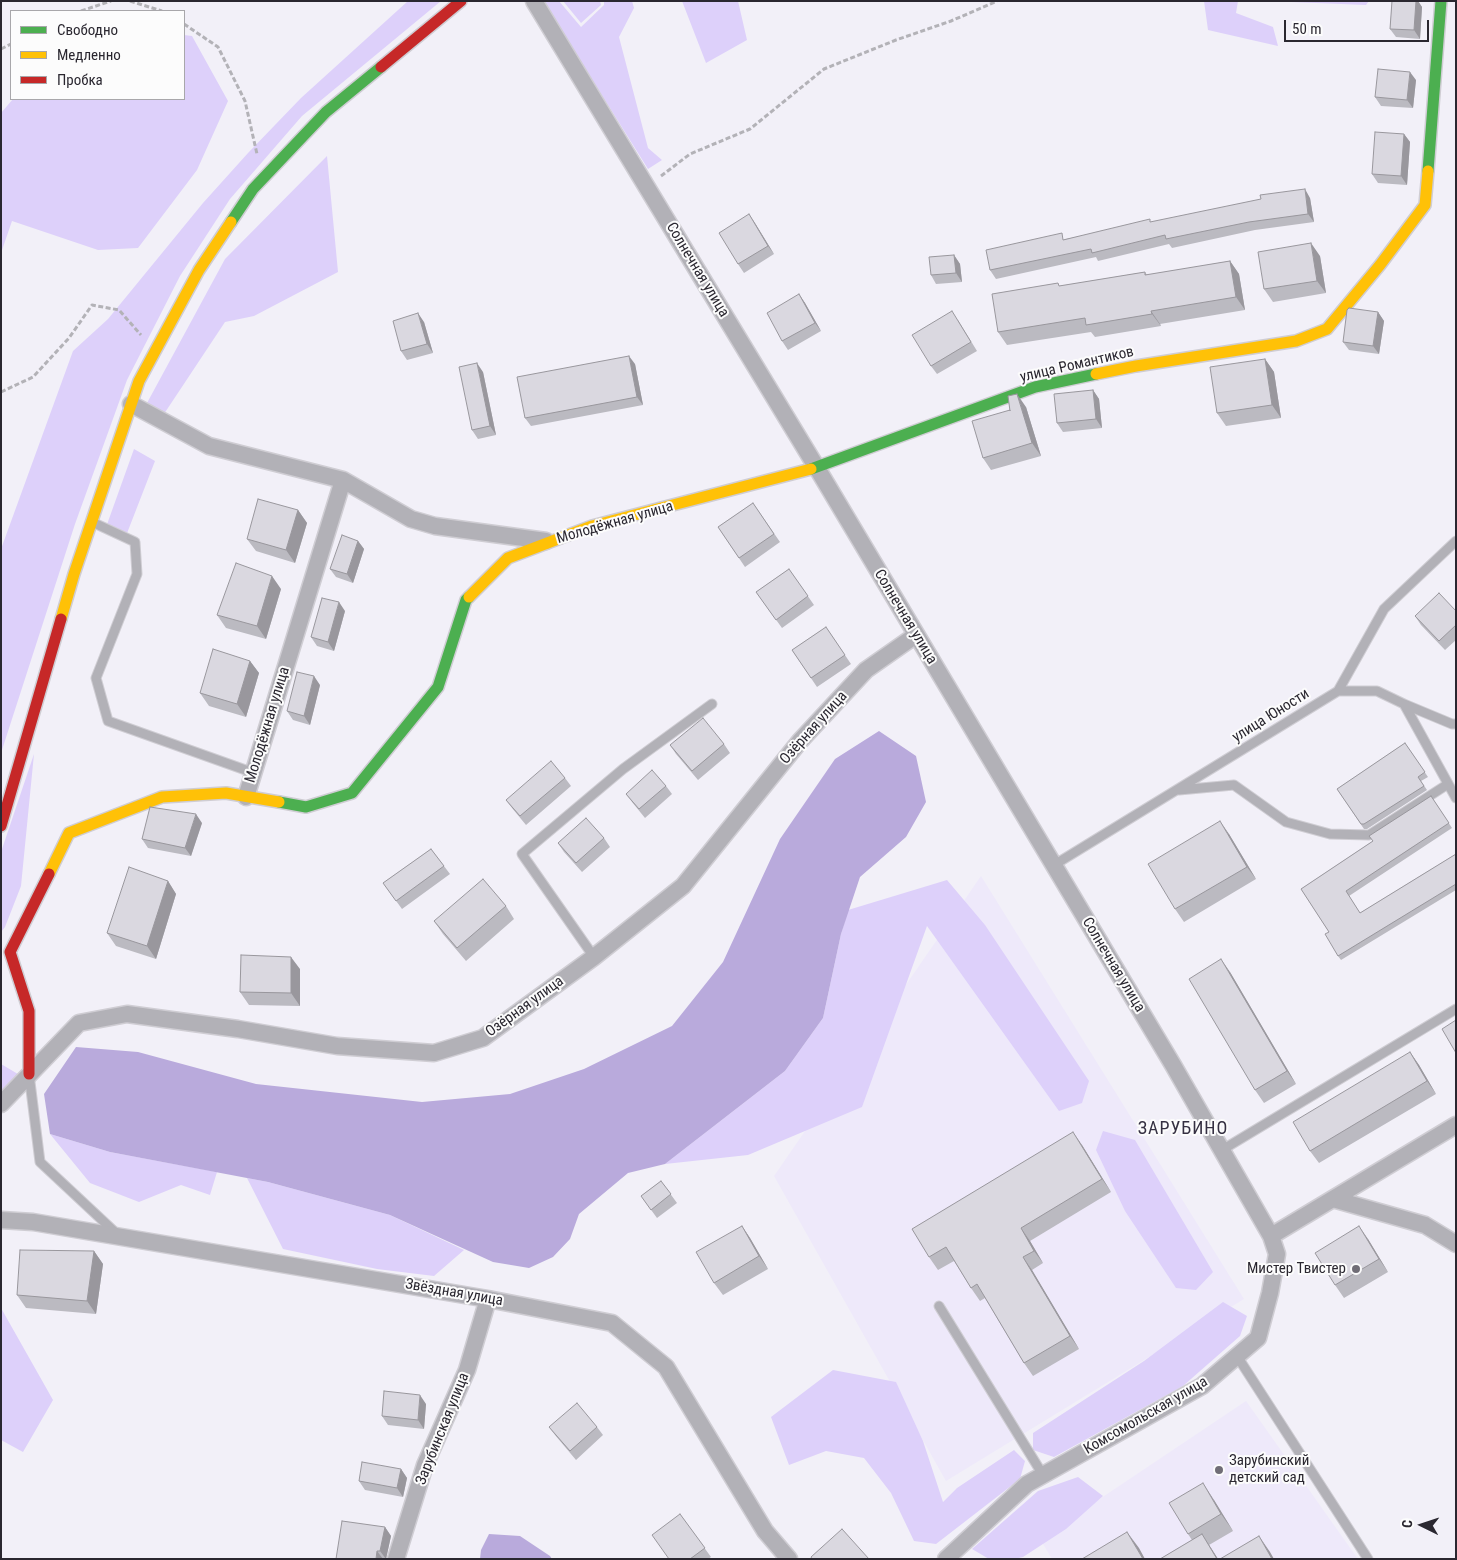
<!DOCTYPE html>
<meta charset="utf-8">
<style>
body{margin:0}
#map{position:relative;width:1457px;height:1560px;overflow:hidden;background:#f2f0f8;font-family:"Roboto Condensed",sans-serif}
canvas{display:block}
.frame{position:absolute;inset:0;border:2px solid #2a2730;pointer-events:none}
.legend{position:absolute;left:10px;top:10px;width:175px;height:90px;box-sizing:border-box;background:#fcfcfc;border:1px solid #a8a7aa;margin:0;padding:6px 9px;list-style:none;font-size:15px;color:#2a2730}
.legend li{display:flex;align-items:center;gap:10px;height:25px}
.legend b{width:25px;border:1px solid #a8a7aa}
.north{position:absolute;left:1397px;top:1500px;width:50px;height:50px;-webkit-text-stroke:4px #fcfcfc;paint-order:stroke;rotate:274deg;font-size:14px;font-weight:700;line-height:20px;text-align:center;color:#2a2730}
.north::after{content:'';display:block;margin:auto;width:18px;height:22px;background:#2a2730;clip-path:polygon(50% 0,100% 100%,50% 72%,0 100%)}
.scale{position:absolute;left:1284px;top:20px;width:145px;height:22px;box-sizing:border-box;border:2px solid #2a2730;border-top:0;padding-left:6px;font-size:15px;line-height:18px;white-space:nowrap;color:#2a2730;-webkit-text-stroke:4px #fcfcfc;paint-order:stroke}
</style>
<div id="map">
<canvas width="1457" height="1560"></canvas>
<div class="frame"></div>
<ul class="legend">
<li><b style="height:6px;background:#4caf50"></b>Свободно</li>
<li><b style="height:6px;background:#ffc107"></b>Медленно</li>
<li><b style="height:6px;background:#c62828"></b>Пробка</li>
</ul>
<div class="north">С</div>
<div class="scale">50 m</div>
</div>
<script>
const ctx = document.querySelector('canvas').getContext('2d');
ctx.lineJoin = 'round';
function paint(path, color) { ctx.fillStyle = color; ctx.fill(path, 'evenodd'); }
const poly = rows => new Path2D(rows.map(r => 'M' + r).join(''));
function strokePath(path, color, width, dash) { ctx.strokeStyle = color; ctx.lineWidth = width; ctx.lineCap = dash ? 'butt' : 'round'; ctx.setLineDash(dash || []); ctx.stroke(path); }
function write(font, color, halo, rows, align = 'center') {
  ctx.font = font + ' "Roboto Condensed",sans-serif'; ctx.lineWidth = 4; ctx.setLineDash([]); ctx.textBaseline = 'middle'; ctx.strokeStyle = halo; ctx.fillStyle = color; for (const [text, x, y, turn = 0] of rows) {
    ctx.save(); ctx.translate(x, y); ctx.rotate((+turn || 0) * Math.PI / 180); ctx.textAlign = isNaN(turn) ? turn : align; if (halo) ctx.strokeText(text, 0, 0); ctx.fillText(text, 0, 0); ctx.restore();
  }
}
paint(poly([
 [981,876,1244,1299,946,1481,774,1176],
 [1246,1401,1358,1559,1052,1559,1040,1539]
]), '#eee9fa');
paint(poly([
 [408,1,441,1,302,116,230,199,180,276,127,380,75,524,1,753,1,549,73,351,108,319,203,203,248,153,301,98],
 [543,1,559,1,581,27,604,5,604,1,632,1,634,8,619,37,648,148,662,160,648,169],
 [563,1,600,1,601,5,581,23],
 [682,1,738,1,747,40,706,63],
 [1204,1,1238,1,1236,13,1273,27,1278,46,1208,30],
 [1266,1,1369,1,1366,5],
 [184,35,192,36,228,101,197,170,138,248,98,250,12,221,1,253,1,113,13,99,184,99],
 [327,156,338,272,254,316,225,322,158,423,147,403,225,259],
 [134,449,155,461,124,541,105,530],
 [34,754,21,886,5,927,1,932,1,852],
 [947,880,985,925,1089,1081,1082,1103,1059,1111,927,926,862,1107,748,1155,665,1164,785,1071,823,1018,841,934,848,910],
 [1,1064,23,1077,1,1114],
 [1103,1131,1135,1140,1213,1272,1196,1290,1176,1288,1125,1211,1096,1150],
 [50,1134,110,1152,217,1172,210,1195,181,1185,139,1202,90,1183],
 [247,1178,268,1182,390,1215,464,1250,434,1276,377,1269,283,1249],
 [1223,1302,1247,1316,1240,1336,1183,1386,1054,1457,1033,1450,1033,1433,1144,1361],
 [1,1308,53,1400,23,1452,1,1440],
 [833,1370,896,1382,923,1441,943,1502,957,1488,1014,1450,1025,1461,1020,1479,936,1544,914,1541,891,1493,864,1458,826,1451,789,1465,771,1417],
 [1078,1477,1103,1496,1066,1529,1023,1557,1014,1559,989,1559,972,1549,1038,1491]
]), '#ddd0fa');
paint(poly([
 [879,731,916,756,926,802,906,837,860,877,841,934,823,1018,785,1071,665,1164,628,1173,579,1214,570,1239,553,1257,529,1268,493,1262,390,1215,268,1182,110,1152,50,1134,44,1094,76,1047,138,1052,256,1084,422,1102,510,1094,584,1069,672,1026,723,962,780,839,835,759],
 [489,1534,520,1536,550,1556,552,1559,480,1559,481,1550]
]), '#b9aadc');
const lane = poly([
 [92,522,135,542,137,574,96,678,108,721,254,773],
 [1338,691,1377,691,1404,704,1456,798],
 [1404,704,1452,724,1456,724],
 [1179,790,1234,785,1286,822,1330,834,1369,835,1448,784],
 [1054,865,1338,691,1384,609,1456,541],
 [594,957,522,854,623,769,712,704],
 [29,1074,40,1162,117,1234],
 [1222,1150,1456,1009],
 [939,1306,1043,1475],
 [1237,1356,1368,1559]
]);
const street = poly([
 [534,1,817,468,1173,1065,1271,1236,1277,1254,1270,1293,1258,1338,1202,1386,1027,1484,946,1559],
 [131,404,209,446,343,480,411,519,435,526,546,541],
 [246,797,343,480],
 [1,1104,79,1023,127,1014,238,1029,337,1046,434,1053,483,1038,594,957,683,886,800,741,866,670,916,635],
 [1333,1199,1425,1225,1456,1244],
 [1,1220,33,1222,488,1299,612,1323,666,1367,765,1531,789,1559],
 [1271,1236,1456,1125],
 [396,1559,425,1465,467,1370,488,1299]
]);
const fast = poly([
 [1428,171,1441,1],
 [231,222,253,189,326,112,381,67],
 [811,469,1035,387,1096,374],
 [279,802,306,807,352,793,438,687,466,600,469,597]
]);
const slow = poly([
 [1096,374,1136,366,1296,341,1327,329,1380,265,1425,205,1428,171],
 [469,597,508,558,592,526,811,469],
 [61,619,74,574,139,381,199,270,231,222],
 [49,874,69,833,162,797,226,793,279,802]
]);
const jam = poly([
 [381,67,461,1],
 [1,826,61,619],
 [29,1074,29,1011,10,952,49,874]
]);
strokePath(lane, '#cfcdd3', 11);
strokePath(street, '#cfcdd3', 19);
strokePath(fast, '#cfcdd3', 14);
strokePath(slow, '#cfcdd3', 14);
strokePath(jam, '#cfcdd3', 14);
strokePath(poly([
 [130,1,162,11],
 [81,11,111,1],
 [184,24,218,47,245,101,257,154],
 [1,49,11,44],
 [661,176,690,154,750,129,824,69,896,40,951,21,997,1],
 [1,392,33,377,69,338,92,305,119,310,141,335]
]), '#b3b2b7', 3, [5, 2.5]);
strokePath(lane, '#b2b1b7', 9);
strokePath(street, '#b2b1b7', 16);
strokePath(fast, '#4caf50', 11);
strokePath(slow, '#ffc107', 11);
strokePath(jam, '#c62828', 11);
paint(poly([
 [1392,1,1418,1,1422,7,1420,39,1396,37,1390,29],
 [1416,80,1413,108,1381,106,1375,97],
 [1404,134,1410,142,1407,185,1378,183,1372,174],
 [1310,198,1314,222,1255,230,1172,248,1169,244,1098,261,1096,257,996,279,990,270,1066,239,1152,222],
 [749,214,774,254,744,273,738,264],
 [954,255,960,264,962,282,936,284,931,275],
 [1320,256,1326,293,1273,302,1264,289],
 [1230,261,1239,274,1245,310,1160,324,1161,326,1095,337,1091,332,1007,345,998,332,1060,286,1145,272,1147,275],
 [799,294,805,303,821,331,788,350,782,341],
 [1378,312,1384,321,1379,354,1349,350,1343,342],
 [958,320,977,351,937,374,931,366],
 [424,322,433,353,407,360,401,351],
 [1265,359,1274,372,1281,418,1226,426,1217,413],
 [635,364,643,405,531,426,525,418],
 [483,372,496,435,478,439,472,430],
 [1093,390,1099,399,1102,428,1063,432,1057,423],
 [1026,407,1041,456,991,470,983,458],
 [753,503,780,542,745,567,718,527],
 [298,510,307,523,295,563,256,551,247,539],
 [358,541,364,549,353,583,336,577,330,569],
 [789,569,814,605,782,628,756,592],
 [281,589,266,639,226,628,217,615],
 [345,611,334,651,317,646,311,637],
 [1456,611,1456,640,1445,650,1421,625,1415,616],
 [826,627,851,664,817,687,792,650],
 [250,661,259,673,246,717,209,706,200,693],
 [320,685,310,725,293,720,287,711],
 [1405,743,1428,777,1421,781,1427,790,1367,829,1364,829,1337,789],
 [724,744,730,753,698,780,676,754,670,745],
 [565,778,571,786,526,825,512,808,506,800],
 [666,786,672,794,645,818,632,802,626,794],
 [1431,796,1452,828,1349,896,1360,913,1456,854,1456,890,1341,960,1338,956,1329,932,1301,889,1373,841],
 [202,823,191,856,148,848,142,839],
 [1229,834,1256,879,1184,922,1175,909],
 [604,838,610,847,582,872,564,852,558,843],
 [431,849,450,874,402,909,383,883],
 [168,881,176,894,156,959,116,946,107,933],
 [506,906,514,919,466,961,443,934,434,921],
 [300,969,300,1006,249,1005,240,992],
 [1230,972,1296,1084,1264,1103,1255,1090],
 [1410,1052,1419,1065,1436,1094,1319,1163,1310,1151],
 [1082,1145,1111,1192,1030,1241,1043,1263,1032,1270,1079,1349,1033,1376,1024,1363,985,1298,980,1301,971,1288,954,1261,938,1270,929,1257],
 [661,1181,677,1203,657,1218,641,1196],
 [742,1226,750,1238,768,1269,723,1295,714,1283],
 [1368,1239,1388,1272,1344,1298,1335,1285],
 [94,1251,103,1264,96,1314,26,1308,17,1295],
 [426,1404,424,1429,388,1425,382,1416],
 [549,1427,597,1427,603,1435,576,1460,555,1435],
 [401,1469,407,1478,403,1497,365,1490,359,1481],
 [1214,1500,1233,1531,1209,1545,1218,1559,1160,1559,1192,1540,1188,1534],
 [680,1514,711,1557,708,1559,669,1559],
 [385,1527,391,1536,386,1559,336,1559]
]), '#bbbac1');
paint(poly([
 [1416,1,1418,1,1422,7,1420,39,1414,30],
 [1410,72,1416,80,1413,108,1407,100],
 [1404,134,1410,142,1407,185,1401,176],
 [1305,189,1310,198,1314,222,1308,214],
 [749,214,755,223,774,254,768,246],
 [1311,243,1320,256,1326,293,1317,281],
 [954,255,960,264,962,282,956,273],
 [1230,261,1239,274,1245,310,1236,297],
 [799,294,805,303,821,331,815,323],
 [1151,311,1160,324,1161,326,1152,314],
 [1378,312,1384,321,1379,354,1373,346],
 [418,313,424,322,433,353,427,344],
 [629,356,635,364,643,405,637,397],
 [1265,359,1274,372,1281,418,1272,405],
 [477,363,483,372,496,435,490,426],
 [1093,390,1099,399,1102,428,1096,419],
 [1017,394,1026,407,1041,456,1032,443],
 [298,510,307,523,295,563,286,550],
 [358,541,364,549,353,583,347,574],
 [272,576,281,589,266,639,257,626],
 [339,602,345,611,334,651,328,642],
 [250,661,259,673,246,717,237,704],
 [314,676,320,685,310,725,304,716],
 [196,814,202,823,191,856,185,848],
 [1220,821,1229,834,1256,879,1247,867],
 [168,881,176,894,156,959,147,946],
 [291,957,300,969,300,1006,291,993],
 [1221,959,1230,972,1296,1084,1287,1071],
 [1410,1052,1419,1065,1436,1094,1427,1081],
 [1073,1132,1082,1145,1111,1192,1102,1179],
 [742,1226,750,1238,768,1269,759,1256],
 [1359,1226,1368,1239,1388,1272,1379,1259],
 [1021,1228,1030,1241,1043,1263,1034,1251],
 [94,1251,103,1264,96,1314,87,1301],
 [1023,1257,1032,1270,1079,1349,1070,1336],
 [420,1395,426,1404,424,1429,418,1420],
 [401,1469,407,1478,403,1497,397,1488],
 [1203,1483,1214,1500,1233,1531,1221,1514],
 [385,1527,391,1536,386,1559,380,1551],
 [1127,1532,1139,1548,1145,1559,1143,1559],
 [1202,1534,1213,1551,1218,1559,1217,1559],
 [1259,1536,1270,1552,1274,1559,1272,1559],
 [377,1551,383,1559,376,1559]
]), '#99979d');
const building = poly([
 [1392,1,1416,1,1414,30,1390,29,1392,1],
 [1378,69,1410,72,1407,100,1375,97,1378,69],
 [1375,132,1404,134,1401,176,1372,174,1375,132],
 [1305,189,1308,214,1249,222,1166,239,1165,235,1092,253,1091,249,990,270,986,250,1062,233,1063,240,1150,219,1150,222,1261,199,1260,195,1305,189],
 [749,214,768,246,738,264,719,233,749,214],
 [1311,243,1317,281,1264,289,1258,252,1311,243],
 [954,255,956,273,931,275,929,257,954,255],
 [1230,261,1236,297,1151,311,1152,314,1086,325,1085,318,998,332,992,294,1058,283,1059,286,1145,272,1145,275,1230,261],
 [799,294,815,323,782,341,767,313,799,294],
 [1349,308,1378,312,1373,346,1343,342,1347,310,1349,308],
 [952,311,971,342,931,366,912,335,952,311],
 [418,313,427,344,401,351,393,321,418,313],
 [629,356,637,397,525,418,517,377,629,356],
 [1265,359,1272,405,1217,413,1210,367,1265,359],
 [477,363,490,426,472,430,459,367,477,363],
 [1093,390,1096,419,1057,423,1054,394,1093,390],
 [1017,394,1032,443,983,458,972,421,1010,410,1010,411,1008,396,1017,394],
 [258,499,298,510,286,550,247,539,258,499],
 [753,503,774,534,739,558,718,527,753,503],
 [342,535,358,541,347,574,330,569,342,535],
 [236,563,272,576,257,626,217,615,236,563],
 [789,569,808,596,776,620,756,592,789,569],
 [1439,593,1456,611,1456,625,1439,641,1415,616,1439,593],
 [322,598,339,602,328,642,311,637,322,598],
 [826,627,845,655,811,678,792,650,826,627],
 [213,649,250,661,237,704,200,693,213,649],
 [297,672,314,676,304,716,287,711,297,672],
 [703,718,724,744,692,771,670,745,703,718],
 [1405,743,1425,772,1418,777,1424,786,1364,824,1361,824,1337,789,1405,743],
 [551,761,565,778,520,816,506,800,551,761],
 [652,770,666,786,639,809,626,794,652,770],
 [1431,796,1449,823,1346,891,1360,913,1456,854,1456,884,1338,956,1325,934,1329,932,1301,889,1373,841,1369,836,1431,796],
 [150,807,196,814,185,848,142,839,150,807],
 [586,818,604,838,576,863,558,843,586,818],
 [1220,821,1247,867,1175,909,1148,864,1220,821],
 [431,849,444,866,396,901,383,883,431,849],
 [129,867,168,881,147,946,107,933,129,867],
 [483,879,506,906,457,948,434,921,483,879],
 [241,955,291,957,291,993,240,992,241,955],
 [1221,959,1287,1071,1255,1090,1189,979,1221,959],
 [1456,1020,1456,1053,1442,1029,1456,1020],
 [1410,1052,1427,1081,1310,1151,1293,1122,1410,1052],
 [1073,1132,1102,1179,1021,1228,1034,1251,1023,1257,1070,1336,1024,1363,977,1284,971,1288,946,1247,929,1257,912,1229,1073,1132],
 [661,1181,671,1194,651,1210,641,1196,661,1181],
 [742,1226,759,1256,714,1283,696,1252,742,1226],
 [1359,1226,1379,1259,1335,1285,1315,1253,1359,1226],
 [20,1250,94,1251,87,1301,17,1295,20,1250],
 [384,1391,420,1395,418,1420,382,1416,384,1391],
 [577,1403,597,1427,570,1451,549,1427,577,1403],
 [362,1462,401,1469,397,1488,359,1481,362,1462],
 [1203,1483,1221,1514,1188,1534,1169,1503,1203,1483],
 [680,1514,705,1548,690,1559,669,1559,652,1535,680,1514],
 [342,1521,385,1527,380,1551,377,1551,376,1559,336,1559,342,1521],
 [842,1529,869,1559,812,1559,811,1557,842,1529],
 [1127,1532,1143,1559,1082,1559,1127,1532],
 [1202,1534,1217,1559,1160,1559,1202,1534],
 [1259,1536,1272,1559,1220,1559,1259,1536]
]);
paint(building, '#dad8e0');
strokePath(building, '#99979d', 1);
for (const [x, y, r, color] of [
 [1356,1269,5,"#706d76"],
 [1219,1470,5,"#706d76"]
]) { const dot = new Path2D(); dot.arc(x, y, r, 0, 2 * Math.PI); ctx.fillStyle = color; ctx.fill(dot); strokePath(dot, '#fcfcfc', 2); }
write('15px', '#2a2730', '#fcfcfc', [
 ["Солнечная улица",697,270,59],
 ["улица Романтиков",1077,365,-13],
 ["Молодёжная улица",615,523,-16],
 ["Солнечная улица",905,617,59],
 ["улица Юности",1271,716,-32],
 ["Молодёжная улица",268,725,-73],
 ["Озёрная улица",814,728,-48],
 ["Солнечная улица",1113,965,59],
 ["Озёрная улица",525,1007,-36],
 ["Звёздная улица",454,1293,10],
 ["Комсомольская улица",1146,1416,-30],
 ["Зарубинская улица",443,1429,-68]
]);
write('15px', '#2a2730', '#fcfcfc', [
 ["Мистер Твистер",1346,1269],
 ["Зарубинский",1229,1461,"left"],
 ["детский сад",1229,1478,"left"]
], 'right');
ctx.letterSpacing = '1px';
write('18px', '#353042', '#fcfcfc', [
 ["ЗАРУБИНО",1183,1129]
]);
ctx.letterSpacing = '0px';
</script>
